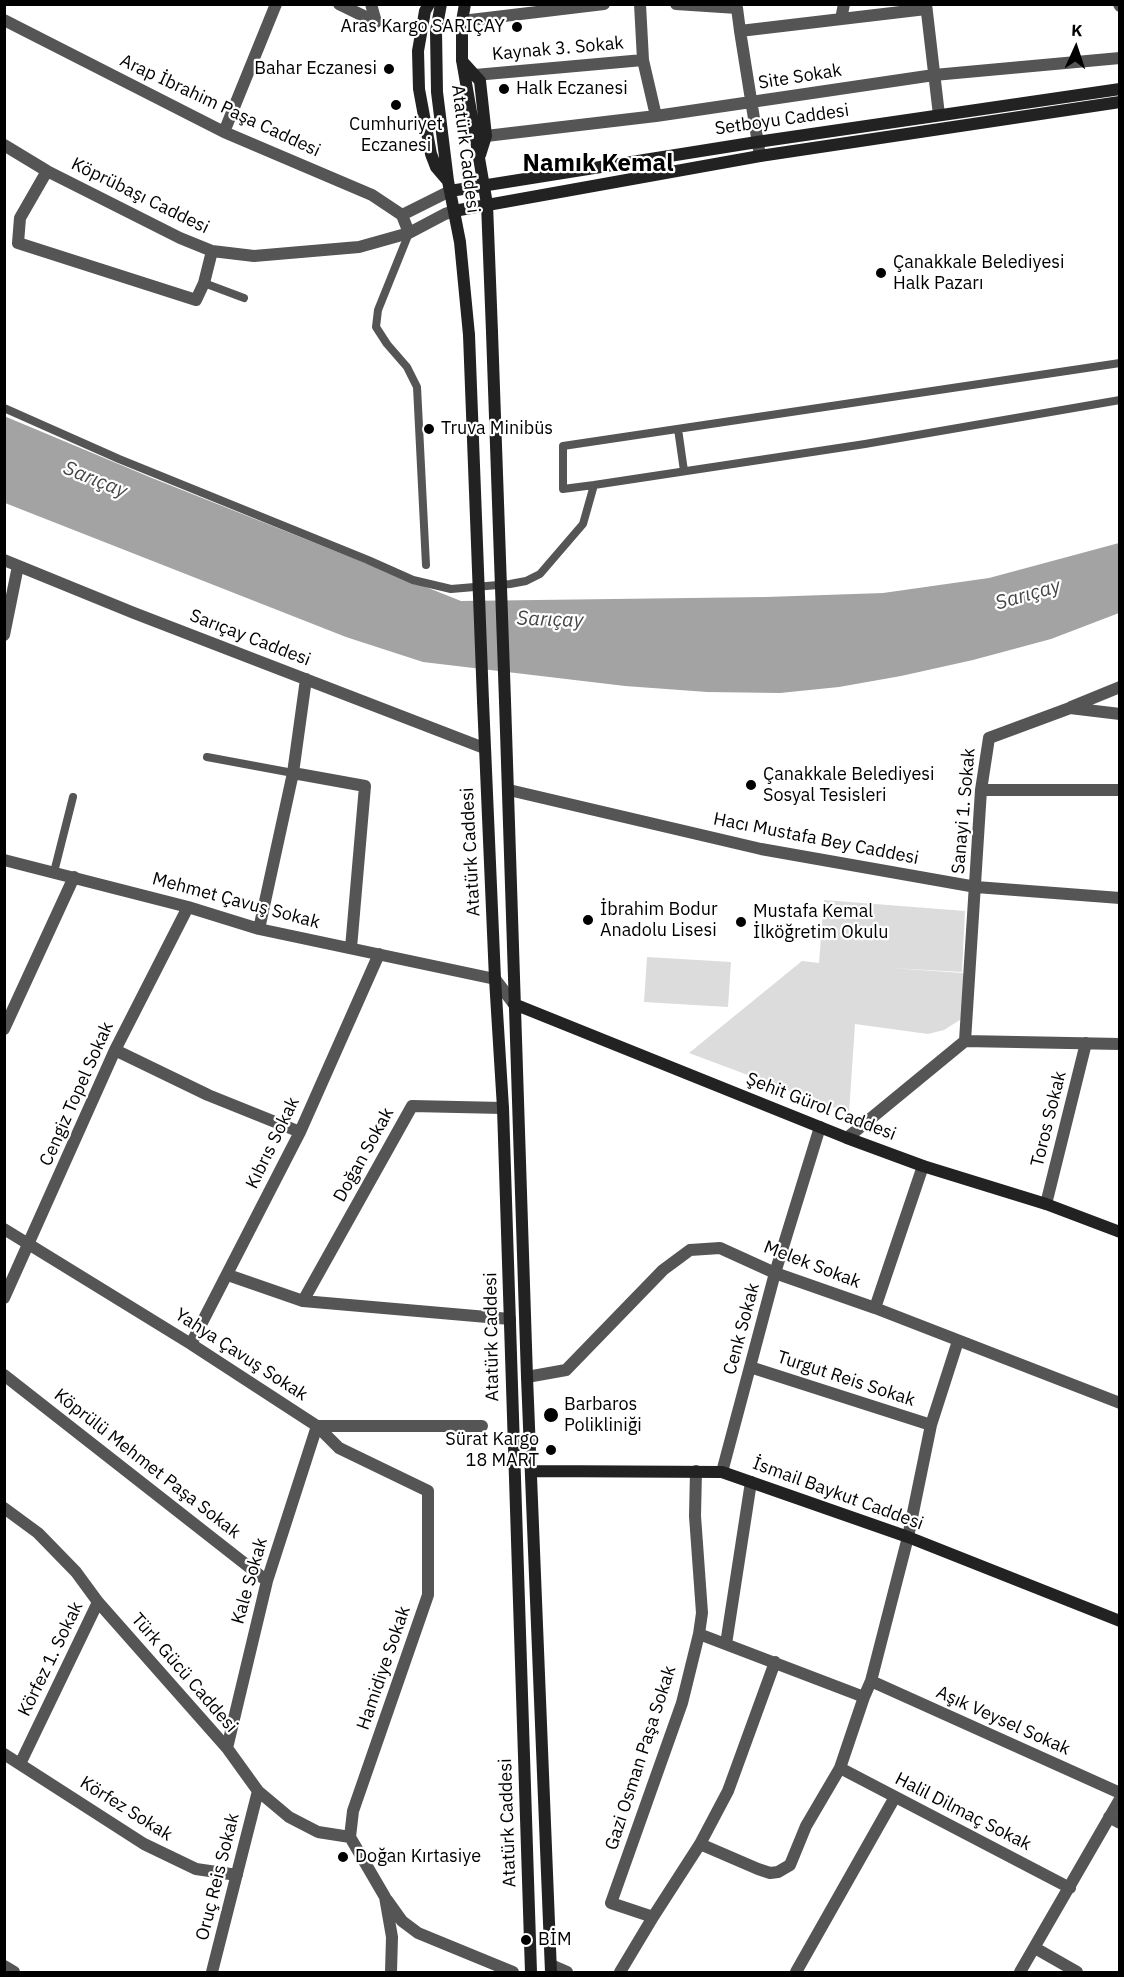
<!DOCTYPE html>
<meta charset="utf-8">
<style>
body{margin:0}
#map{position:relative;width:1124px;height:1977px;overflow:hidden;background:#fff;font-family:"IBM Plex Sans",sans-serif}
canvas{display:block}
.frame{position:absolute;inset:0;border:6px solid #000;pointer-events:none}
.north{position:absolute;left:1046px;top:18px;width:60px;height:60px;-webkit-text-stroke:4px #fff;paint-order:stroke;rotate:3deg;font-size:16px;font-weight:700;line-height:24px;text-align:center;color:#000}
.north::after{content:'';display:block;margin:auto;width:21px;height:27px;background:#000;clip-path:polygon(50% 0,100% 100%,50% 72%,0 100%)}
</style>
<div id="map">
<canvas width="1124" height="1977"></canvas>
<div class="frame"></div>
<div class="north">K</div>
</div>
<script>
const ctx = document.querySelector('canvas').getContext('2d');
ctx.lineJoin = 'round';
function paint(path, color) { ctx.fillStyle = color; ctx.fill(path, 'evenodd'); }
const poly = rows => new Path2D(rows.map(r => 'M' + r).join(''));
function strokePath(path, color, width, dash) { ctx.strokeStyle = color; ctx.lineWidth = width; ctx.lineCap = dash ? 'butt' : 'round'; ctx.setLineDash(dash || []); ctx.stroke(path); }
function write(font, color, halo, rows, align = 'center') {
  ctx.font = font + ' "IBM Plex Sans",sans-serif'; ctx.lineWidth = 4.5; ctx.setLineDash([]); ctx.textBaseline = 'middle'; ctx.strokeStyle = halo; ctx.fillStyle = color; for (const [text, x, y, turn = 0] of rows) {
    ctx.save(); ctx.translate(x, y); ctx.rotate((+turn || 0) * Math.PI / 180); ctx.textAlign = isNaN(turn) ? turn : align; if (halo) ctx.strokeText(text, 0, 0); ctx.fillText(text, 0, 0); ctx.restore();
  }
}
paint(poly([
 [824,900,965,911,962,972,891,968,963,973,963,1018,944,1030,928,1034,855,1024,849,1113,689,1053,802,961,819,963],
 [647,957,731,962,728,1007,644,1002]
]), '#dcdcdc');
paint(poly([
 [4,416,152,478,461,601,766,597,883,593,989,578,1119,543,1119,613,1051,639,973,660,901,676,839,687,780,693,707,692,625,686,423,662,346,637,5,503]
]), '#a3a3a3');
strokePath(poly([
 [409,233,378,310,376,327,387,344,407,367,417,387,426,565],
 [204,283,244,298],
 [4,408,119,459,368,560,413,580,451,589,510,584,526,581,540,574,583,524,594,485,865,444,1120,400],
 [678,429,684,471],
 [594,485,563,489,563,446,1120,363],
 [207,757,293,773],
 [54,872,73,797]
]), '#555', 8);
strokePath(poly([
 [339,4,376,22],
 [371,4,376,22],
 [640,4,643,60,656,116],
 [676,4,737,8,740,31,926,9],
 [926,4,939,115],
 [1119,4,1120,6],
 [841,19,844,4],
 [4,20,224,132,372,195,402,215,409,233],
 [462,21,604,4],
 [740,31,760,156],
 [475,75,643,60],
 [224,132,276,4],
 [486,136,656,116,934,75,1120,58],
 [4,145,47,171,180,238,212,251,254,256,359,247,409,233,445,214,454,211],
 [47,171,20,218,18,243,196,300,204,283,212,251],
 [402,215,450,191],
 [4,560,134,613,484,748],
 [4,635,18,566],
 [1071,707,1120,687],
 [293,773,365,786,351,948],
 [509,790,761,849,976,887,1120,898],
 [981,790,1120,790],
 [4,860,188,907,259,929,495,979,514,1004],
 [259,929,293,773,306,679],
 [4,1029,74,877],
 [965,1041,981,790,989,738,1070,708,1120,714],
 [115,1050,208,1095,300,1132],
 [847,1138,965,1041,1120,1044],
 [1046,1204,1086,1043],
 [4,1229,191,1344,317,1426,339,1448,428,1491,428,1595,353,1811,350,1837,385,1897,392,1937,391,1972],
 [228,1275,303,1301,510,1319],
 [4,1298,115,1050,188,907],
 [303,1301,412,1106,503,1108],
 [875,1308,923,1166],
 [191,1344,300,1132,379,954],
 [750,1367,931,1425],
 [4,1375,267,1581],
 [527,1377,566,1370,663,1270,690,1250,720,1248,775,1273,875,1308,1120,1403],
 [317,1426,482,1426],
 [722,1472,775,1273,820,1127],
 [4,1508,38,1533,76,1572,98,1602,227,1748,258,1791,289,1817,318,1832,350,1837],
 [699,1634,864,1697],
 [726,1644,751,1482],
 [871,1681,1120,1793],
 [227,1748,267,1581,317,1426],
 [4,1754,144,1844,196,1869,237,1875],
 [20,1764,98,1602],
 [840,1768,1070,1888],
 [1109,1817,1120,1823],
 [700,1844,758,1869,770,1873,778,1872,790,1865,806,1826,840,1768,864,1697,871,1681,908,1537,931,1425,958,1341],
 [387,1900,402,1921,418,1933,513,1972],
 [653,1917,611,1903,682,1703,699,1634,702,1613,695,1516,696,1471],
 [1035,1948,1077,1972],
 [551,1965,567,1972],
 [4,1966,14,1972],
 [212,1972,258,1791],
 [620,1972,653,1917,700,1844,728,1791,775,1662],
 [796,1972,895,1797],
 [1020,1972,1120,1799]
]), '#555', 12);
strokePath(poly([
 [429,4,425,11,418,51,419,89,431,154,436,167,448,181],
 [441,4,436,31,437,92,448,181,460,242,469,335],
 [465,4,462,21,462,60,487,204,492,332],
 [462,61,480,81,486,136,480,155],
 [450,191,757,142,1120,89],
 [454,211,760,156,1120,102],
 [483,701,495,979,503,1108,531,1972],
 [505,701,527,1377,551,1972],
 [514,1004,847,1138,923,1166,1046,1204,1120,1232],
 [531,1471,722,1472,908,1537,1120,1621]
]), '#222', 12);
strokePath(poly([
 [492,332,505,701],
 [469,335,483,701]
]), '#222', 12);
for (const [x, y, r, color] of [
 [517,27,6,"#000"],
 [389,69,6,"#000"],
 [504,89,6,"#000"],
 [396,105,6,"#000"],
 [881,273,6,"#000"],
 [429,429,6,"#000"],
 [751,785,6,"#000"],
 [588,920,6,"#000"],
 [741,922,6,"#000"],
 [551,1415,8,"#000"],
 [551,1450,6,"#000"],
 [343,1857,6,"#000"],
 [526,1940,6,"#000"]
]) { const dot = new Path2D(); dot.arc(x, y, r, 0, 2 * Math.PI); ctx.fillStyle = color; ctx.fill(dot); strokePath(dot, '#fff', 2); }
write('18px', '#000', '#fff', [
 ["Aras Kargo SARIÇAY",505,27,"right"],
 ["Bahar Eczanesi",377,69,"right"],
 ["Halk Eczanesi",516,89],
 ["Cumhuriyet",396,125,"center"],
 ["Eczanesi",396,146,"center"],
 ["Çanakkale Belediyesi",893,263],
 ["Halk Pazarı",893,284],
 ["Truva Minibüs",441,429],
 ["Çanakkale Belediyesi",763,775],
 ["Sosyal Tesisleri",763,796],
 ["İbrahim Bodur",600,910],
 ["Anadolu Lisesi",600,931],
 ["Mustafa Kemal",753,912],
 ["İlköğretim Okulu",753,933],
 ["Barbaros",564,1405],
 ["Polikliniği",564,1426],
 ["Sürat Kargo",539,1440,"right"],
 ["18 MART",539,1461,"right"],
 ["Doğan Kırtasiye",355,1857],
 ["BİM",538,1940]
], 'left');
write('18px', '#000', '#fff', [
 ["Kaynak 3. Sokak",558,49,-5],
 ["Site Sokak",800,77,-9],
 ["Arap İbrahim Paşa Caddesi",220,106,25],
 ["Setboyu Caddesi",782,120,-8],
 ["Atatürk Caddesi",465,149,83],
 ["Köprübaşı Caddesi",140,196,26],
 ["Sarıçay Caddesi",250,638,21],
 ["Sanayi 1. Sokak",964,811,-85],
 ["Hacı Mustafa Bey Caddesi",816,839,11],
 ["Atatürk Caddesi",471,852,-93],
 ["Mehmet Çavuş Sokak",236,901,15],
 ["Cengiz Topel Sokak",77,1094,-66],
 ["Şehit Gürol Caddesi",821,1107,21],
 ["Toros Sokak",1049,1119,-76],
 ["Kıbrıs Sokak",273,1143,-64],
 ["Doğan Sokak",364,1155,-61],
 ["Melek Sokak",812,1265,21],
 ["Cenk Sokak",742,1329,-75],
 ["Atatürk Caddesi",492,1337,-91],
 ["Yahya Çavuş Sokak",241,1355,33],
 ["Turgut Reis Sokak",846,1379,18],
 ["Köprülü Mehmet Paşa Sokak",147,1464,38],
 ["İsmail Baykut Caddesi",838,1494,20],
 ["Kale Sokak",250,1581,-74],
 ["Körfez 1. Sokak",51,1659,-64],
 ["Hamidiye Sokak",384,1668,-71],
 ["Türk Gücü Caddesi",184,1673,49],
 ["Aşık Veysel Sokak",1003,1721,24],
 ["Gazi Osman Paşa Sokak",641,1758,-72],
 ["Körfez Sokak",126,1809,32],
 ["Halil Dilmaç Sokak",963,1812,27],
 ["Atatürk Caddesi",508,1823,-92],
 ["Oruç Reis Sokak",218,1877,-76]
]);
write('italic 20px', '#444', '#fff', [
 ["Sarıçay",95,480,22],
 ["Sarıçay",1028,595,-16],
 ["Sarıçay",550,620,2]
]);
write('bold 24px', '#000', '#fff', [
 ["Namık Kemal",598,164]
]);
</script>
